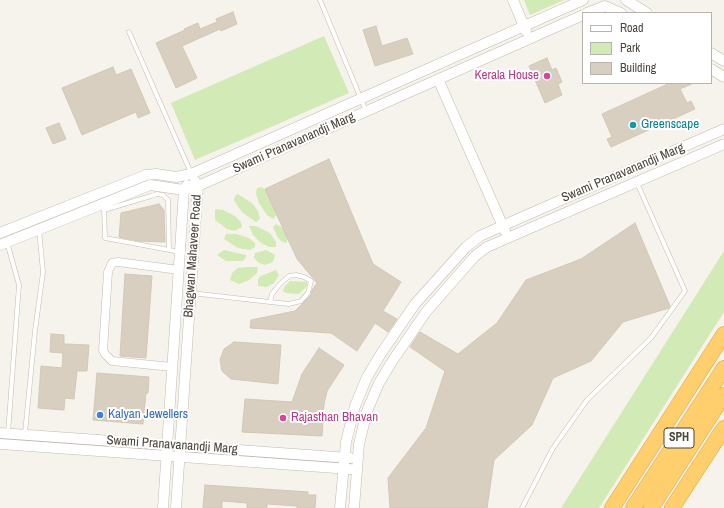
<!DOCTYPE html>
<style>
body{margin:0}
#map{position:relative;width:724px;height:508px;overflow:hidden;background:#f6f3ec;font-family:"Archivo Narrow",sans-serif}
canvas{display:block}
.legend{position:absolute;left:582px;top:12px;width:130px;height:72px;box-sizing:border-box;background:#fff;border:1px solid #b7b4b0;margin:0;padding:5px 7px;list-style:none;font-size:12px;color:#4b4439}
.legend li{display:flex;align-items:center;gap:8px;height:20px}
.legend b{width:20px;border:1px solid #b7b4b0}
</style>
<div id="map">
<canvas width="724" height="508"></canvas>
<ul class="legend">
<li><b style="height:5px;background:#fff"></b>Road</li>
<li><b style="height:11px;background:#d2eab5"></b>Park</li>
<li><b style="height:11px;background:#d8cfc1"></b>Building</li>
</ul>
</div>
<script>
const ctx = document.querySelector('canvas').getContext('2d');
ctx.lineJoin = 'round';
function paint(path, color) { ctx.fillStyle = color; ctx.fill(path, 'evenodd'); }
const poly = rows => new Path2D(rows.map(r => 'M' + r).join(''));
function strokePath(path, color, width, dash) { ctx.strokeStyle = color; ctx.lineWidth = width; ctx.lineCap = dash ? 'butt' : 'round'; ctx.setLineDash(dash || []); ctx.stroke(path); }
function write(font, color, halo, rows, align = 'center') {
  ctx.font = font + ' "Archivo Narrow",sans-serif'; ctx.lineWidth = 4; ctx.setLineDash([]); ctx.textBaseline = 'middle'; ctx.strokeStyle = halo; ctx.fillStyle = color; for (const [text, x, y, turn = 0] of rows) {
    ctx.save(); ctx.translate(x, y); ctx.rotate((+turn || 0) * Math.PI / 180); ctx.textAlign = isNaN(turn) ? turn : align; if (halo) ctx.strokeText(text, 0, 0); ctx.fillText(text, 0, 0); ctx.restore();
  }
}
paint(poly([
 [524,0,564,0,530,15],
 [324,36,349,93,195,160,171,103],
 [262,187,269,193,277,215,273,219,267,215,259,203,256,194,257,188],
 [238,194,253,204,258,211,260,219,256,222,243,213,239,208,234,200,235,196],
 [215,209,223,210,235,216,241,222,242,227,235,231,227,229,215,220],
 [276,224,285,229,289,237,286,243,281,241,277,236,273,227],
 [249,226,256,226,270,233,276,242,276,247,269,247,261,243,253,235],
 [226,234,236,234,249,238,255,243,255,247,250,250,238,248,224,239],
 [224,250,246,255,246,257,243,261,226,261,217,255],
 [266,250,275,255,273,262,265,265,259,263,254,258,255,253],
 [724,251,724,312,599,508,561,508],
 [246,267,258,267,257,273,249,280,239,284,230,280,232,273,238,268],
 [276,270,279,275,274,283,267,287,258,286,258,279,261,276],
 [290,281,307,282,307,286,299,294,286,293,283,291,284,287]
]), '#d2eab5');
const building = poly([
 [233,12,237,24,221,31,220,29,182,46,197,78,176,88,156,43,185,30,184,29,198,23,200,29,217,22,216,19,233,12],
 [376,26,382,46,407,38,413,54,375,66,363,30,376,26],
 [547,58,552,70,556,68,562,82,558,84,562,95,545,103,529,66,547,58],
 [113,67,116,75,131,69,150,113,138,118,136,112,82,135,62,88,113,67],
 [670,83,694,83,680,89,687,103,691,101,695,109,611,147,607,139,612,137,602,114,670,83],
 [59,123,66,139,53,144,46,128,59,123],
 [329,159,373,264,401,282,383,311,397,319,388,332,375,323,357,351,331,333,250,328,251,320,295,311,311,295,312,290,317,283,297,259,265,189,329,159],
 [159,204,164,210,165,242,138,241,119,237,121,213,159,204],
 [635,223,670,306,669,308,623,322,591,361,553,378,532,425,494,460,487,508,390,508,388,478,426,428,445,371,410,347,420,332,458,354,497,323,526,280,581,259,635,223],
 [125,274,152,276,146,358,120,356,125,274],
 [51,334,64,335,64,344,89,345,87,371,77,371,74,399,65,398,64,410,38,408,41,366,62,368,63,353,50,352,51,334],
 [234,342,281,345,278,384,231,379,222,371,220,360,224,349,234,342],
 [319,348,344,365,327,391,324,404,322,436,242,432,245,399,292,402,302,374,319,348],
 [97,373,149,377,148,393,146,393,143,424,93,420,97,373],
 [205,485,308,492,308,495,316,495,315,508,297,508,297,506,267,504,267,508,247,508,247,503,222,501,222,508,203,508,205,485]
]);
paint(building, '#d8cfc1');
strokePath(building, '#d3c7b4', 1);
const service = poly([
 [320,0,366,111],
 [129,32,191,173],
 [104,207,105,238,180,252],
 [104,210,151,196,157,194,163,195,168,200,169,250],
 [7,242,19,285,8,433],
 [191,293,270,302,272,294,279,285,289,276,296,275,304,277,311,281,308,293,301,301,289,304,270,302],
 [25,433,35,331,43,272,39,229],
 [522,508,553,448,587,400,651,338,685,291,637,183]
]);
const minor = poly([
 [172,367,112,361,105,354,103,350,108,272,112,263,118,262,179,270]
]);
const tertiary = poly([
 [513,0,526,31],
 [626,0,647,13],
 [587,13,605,6,621,13],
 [711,53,724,61],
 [711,69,724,77],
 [438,79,505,231],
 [0,233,146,175,156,174,176,177,191,174,583,0],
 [0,245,150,185,184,190,198,186,583,15],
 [0,433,350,458],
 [0,444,350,469],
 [163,508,184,190,187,185],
 [176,508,198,186,195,181],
 [340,508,346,442,355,406,367,377,382,352,415,304,466,247,480,236,520,218,724,129],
 [354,508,359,444,367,411,379,383,393,360,426,312,475,256,487,247,526,230,724,144]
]);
const motorway = poly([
 [612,508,724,334],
 [633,508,724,368],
 [651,508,724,395],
 [672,508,724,428]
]);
strokePath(service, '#c2bbae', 5);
strokePath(minor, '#c2bbae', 9);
strokePath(tertiary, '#c2bbae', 11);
strokePath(motorway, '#e0a43c', 16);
strokePath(service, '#fff', 4);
strokePath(minor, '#fff', 8);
strokePath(tertiary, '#fff', 10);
strokePath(motorway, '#ffcf6e', 15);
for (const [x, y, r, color] of [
 [547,76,4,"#d1479c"],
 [633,125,4,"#0f9aa8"],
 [100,415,4,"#3f7fe0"],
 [283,418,4,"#d1479c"]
]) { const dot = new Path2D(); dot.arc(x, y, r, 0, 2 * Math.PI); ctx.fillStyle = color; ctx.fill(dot); strokePath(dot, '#fff', 1.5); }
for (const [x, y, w] of [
 [679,438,30]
]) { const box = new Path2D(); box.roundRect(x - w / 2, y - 10, w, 20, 3); ctx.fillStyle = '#fff'; ctx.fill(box); strokePath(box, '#4b4439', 1); }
write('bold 12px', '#4b4439', null, [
 ["SPH",679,438]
]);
write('13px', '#b23c85', '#fff', [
 ["Kerala House",539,76],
 ["Rajasthan Bhavan",291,418,"left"]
], 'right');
write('13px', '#0d838f', '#fff', [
 ["Greenscape",641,125]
], 'left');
write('13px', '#4b4439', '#fff', [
 ["Swami Pranavanandji Marg",294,143,-24],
 ["Swami Pranavanandji Marg",623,173,-23],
 ["Bhagwan Mahaveer Road",193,256,-86],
 ["Swami Pranavanandji Marg",172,445,4]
]);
write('13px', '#366cbe', '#fff', [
 ["Kalyan Jewellers",108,415]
], 'left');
</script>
